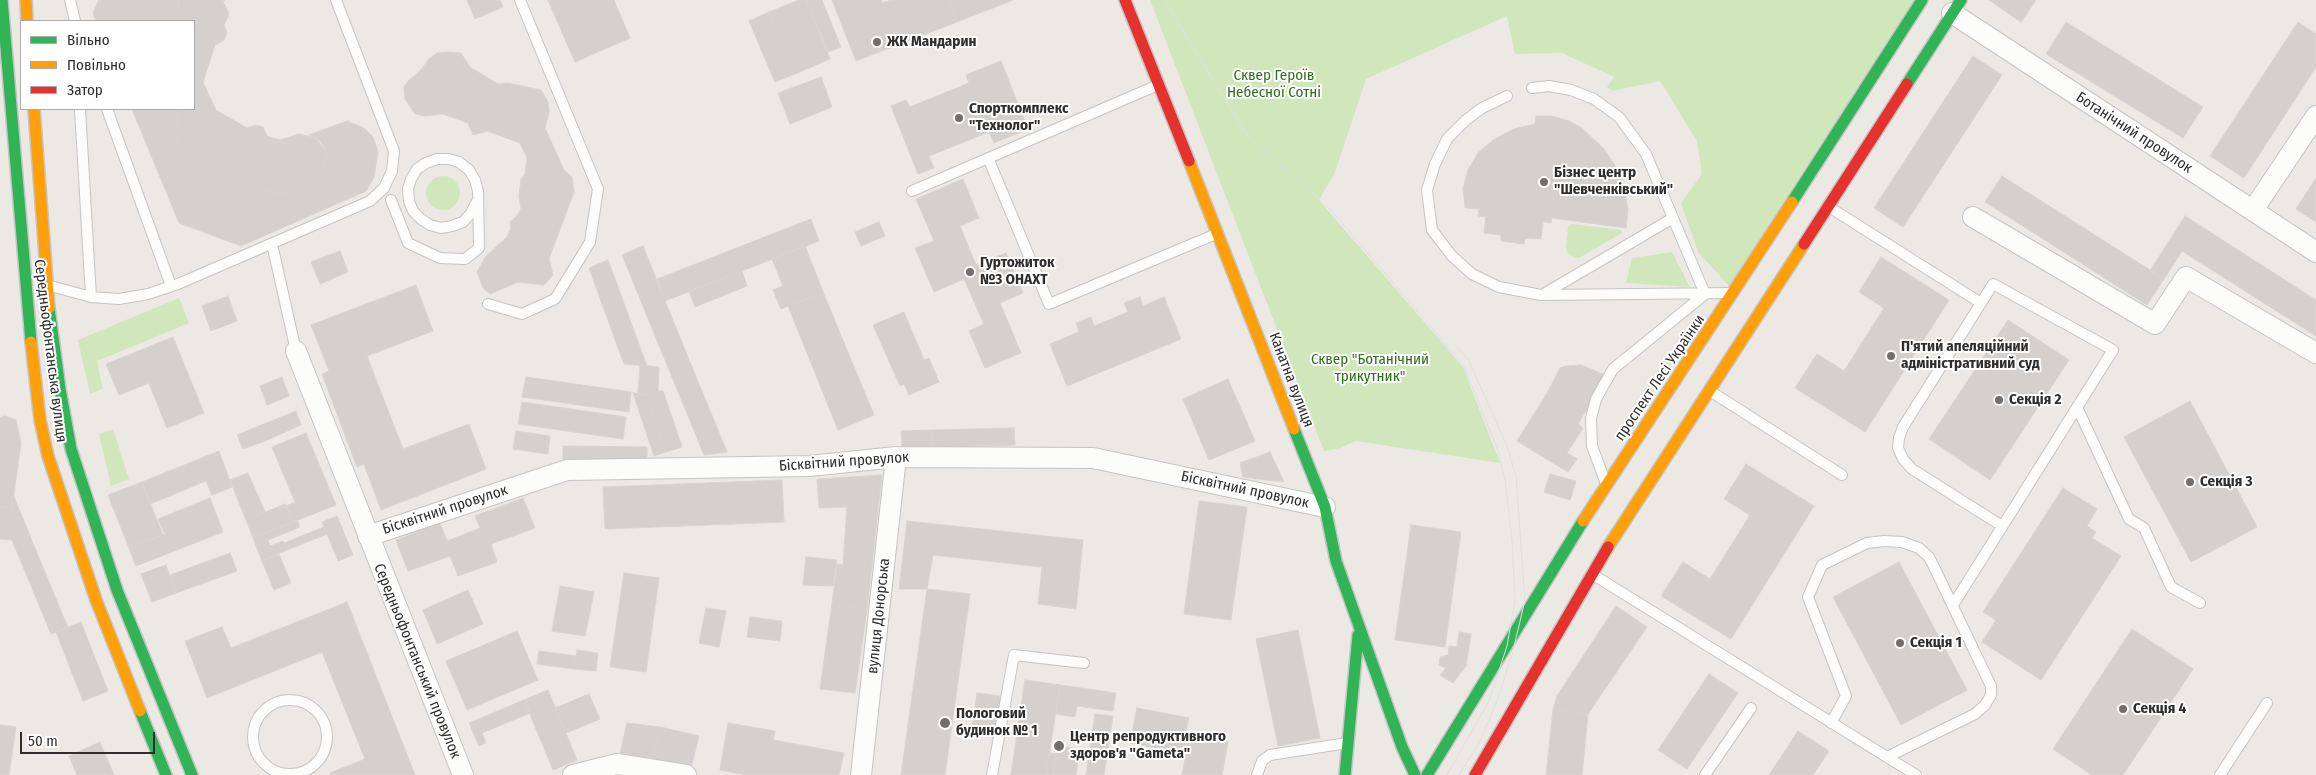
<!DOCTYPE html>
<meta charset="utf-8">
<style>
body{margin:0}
#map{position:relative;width:2316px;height:775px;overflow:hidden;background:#ece8e4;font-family:"Fira Sans Condensed",sans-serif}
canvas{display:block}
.legend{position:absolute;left:20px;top:20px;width:175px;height:90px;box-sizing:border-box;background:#fff;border:1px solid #ababab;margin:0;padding:6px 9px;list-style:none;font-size:15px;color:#2e2e2e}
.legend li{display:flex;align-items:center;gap:10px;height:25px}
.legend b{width:25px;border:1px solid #ababab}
.scale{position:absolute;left:20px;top:732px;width:135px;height:22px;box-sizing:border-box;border:2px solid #2e2e2e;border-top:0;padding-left:6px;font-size:15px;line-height:18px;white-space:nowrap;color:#2e2e2e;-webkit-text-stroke:4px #fff;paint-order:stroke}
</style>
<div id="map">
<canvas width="2316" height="775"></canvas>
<ul class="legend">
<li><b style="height:6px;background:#30b455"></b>Вільно</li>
<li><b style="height:6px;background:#ff9f0a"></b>Повільно</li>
<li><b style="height:6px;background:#e5322d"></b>Затор</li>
</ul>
<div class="scale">50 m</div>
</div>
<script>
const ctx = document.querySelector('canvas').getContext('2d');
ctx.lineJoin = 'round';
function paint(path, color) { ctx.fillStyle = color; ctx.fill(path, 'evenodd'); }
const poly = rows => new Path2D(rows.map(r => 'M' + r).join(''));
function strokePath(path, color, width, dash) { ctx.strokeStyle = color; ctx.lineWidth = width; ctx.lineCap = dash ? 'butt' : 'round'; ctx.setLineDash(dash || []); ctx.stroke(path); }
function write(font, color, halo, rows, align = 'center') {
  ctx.font = font + ' "Fira Sans Condensed",sans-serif'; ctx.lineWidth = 4; ctx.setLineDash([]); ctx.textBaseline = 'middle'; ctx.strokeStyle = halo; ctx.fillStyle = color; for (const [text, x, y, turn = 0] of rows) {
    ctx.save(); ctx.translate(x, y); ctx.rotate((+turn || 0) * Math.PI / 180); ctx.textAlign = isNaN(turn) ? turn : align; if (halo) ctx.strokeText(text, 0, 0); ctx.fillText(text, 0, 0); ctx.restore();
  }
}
paint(poly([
 [1150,0,1914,0,1729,286,1698,252,1681,203,1702,174,1697,141,1660,81,1612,91,1607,87,1614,77,1562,53,1515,54,1507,16,1366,79,1335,172,1319,200,1463,367,1500,463,1356,441,1340,448,1324,451],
 '426 193a17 17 0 1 1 34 0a17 17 0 1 1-34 0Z',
 [1571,224,1621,230,1622,233,1579,258,1574,258,1567,252,1566,247,1568,227],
 [1672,252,1690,287,1626,283,1632,258],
 [179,298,189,323,97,361,103,389,90,394,78,340],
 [1669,353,1677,355,1623,436,1621,431],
 [113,429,129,479,111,486,99,434]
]), '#d0e7bc');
const building = poly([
 [99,0,179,0,178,9,171,21,96,21,93,13,99,0],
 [179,0,225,0,223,1,229,14,224,25,227,33,224,40,215,45,203,82,216,110,247,128,256,125,263,127,267,136,280,140,299,134,316,138,327,153,324,169,293,191,286,193,272,192,240,180,235,173,182,153,176,144,179,136,177,116,181,109,194,109,194,21,171,21,178,9,179,0],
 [467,0,500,0,503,7,475,19,467,0],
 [548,0,614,0,630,38,575,62,548,0],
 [799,0,806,0,830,59,795,74,769,12,799,0],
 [806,0,822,0,841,47,828,52,806,0],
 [832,0,881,0,882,3,891,0,948,0,957,22,856,61,832,0],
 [948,0,1013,0,957,22,948,0],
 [1989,0,2036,0,2021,22,1989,0],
 [769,12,795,74,775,82,749,21,769,12],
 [2066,22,2203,107,2183,138,2046,54,2066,22],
 [2298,22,2316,34,2316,67,2244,178,2210,156,2298,22],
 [448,52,461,53,470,67,498,84,508,83,541,90,548,102,549,112,545,128,564,170,572,177,574,192,549,259,553,275,544,285,518,282,490,294,483,288,477,272,486,256,506,238,511,229,510,222,517,216,521,209,519,196,521,179,525,174,527,158,520,143,487,131,473,135,468,123,443,114,426,116,415,114,405,99,404,87,409,80,420,71,429,59,437,53,448,52],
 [1973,56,2002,75,1903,227,1874,208,1973,56],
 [1001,61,1028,129,994,143,989,132,929,156,934,168,918,174,891,106,906,100,910,107,969,83,966,75,1001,61],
 [821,77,832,107,790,124,778,93,821,77],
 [132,109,181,109,177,116,179,136,176,144,182,153,235,173,240,180,272,192,286,193,293,191,324,169,327,153,321,142,309,135,347,121,364,128,373,137,378,152,374,177,366,191,241,246,179,223,132,109],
 [1536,116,1552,116,1569,121,1582,128,1604,149,1622,176,1628,210,1626,228,1552,218,1551,223,1543,222,1541,239,1525,238,1524,244,1501,241,1501,235,1484,233,1486,217,1478,216,1479,209,1465,208,1463,188,1468,170,1478,153,1493,140,1514,129,1535,124,1536,116],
 [2002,176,2164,279,2147,305,1985,202,2002,176],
 [2316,178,2316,222,2296,209,2316,178],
 [963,179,979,218,960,226,976,265,1006,253,1023,293,1000,303,1021,353,985,368,969,331,984,324,964,279,934,292,915,248,934,241,916,199,963,179],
 [2185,216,2316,300,2316,336,2182,251,2164,279,2150,271,2185,216],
 [811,219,819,241,665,301,657,279,811,219],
 [879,222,885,236,861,246,855,232,879,222],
 [643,246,665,301,727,452,704,455,622,255,643,246],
 [805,246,823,292,781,309,773,290,783,286,772,259,805,246],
 [340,251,348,272,320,284,311,262,340,251],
 [1881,257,1949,300,1865,432,1795,388,1817,354,1844,371,1884,308,1859,292,1881,257],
 [608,260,647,366,624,364,589,268,608,260],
 [742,271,747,286,695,307,689,291,742,271],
 [416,285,433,331,367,356,403,449,469,424,486,469,381,510,364,464,357,467,322,374,329,371,311,325,416,285],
 [823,292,874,415,838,430,788,306,823,292],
 [228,296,237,321,211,331,202,306,228,296],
 [1140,297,1143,306,1164,297,1181,339,1067,386,1050,344,1079,332,1076,323,1091,317,1094,326,1128,312,1124,303,1140,297],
 [904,312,924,360,929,358,939,382,909,395,904,384,900,386,873,325,904,312],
 [2008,320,2069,360,1990,480,1929,439,2008,320],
 [173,337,204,413,167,428,149,383,119,395,106,364,173,337],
 [640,365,659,367,658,391,663,391,682,447,666,452,647,395,638,393,640,365],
 [1581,365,1603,374,1606,379,1582,417,1546,395,1560,368,1566,366,1581,365],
 [282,377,289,396,267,405,260,386,282,377],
 [526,377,631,392,629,412,522,397,526,377],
 [1228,379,1255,441,1209,460,1183,399,1228,379],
 [633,393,647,395,666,452,654,456,633,393],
 [1546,395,1582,417,1578,424,1583,428,1567,453,1577,459,1568,472,1517,441,1546,395],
 [2190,401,2257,527,2191,562,2124,437,2190,401],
 [522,402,626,417,623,439,518,424,522,402],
 [296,411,301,425,265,441,259,426,296,411],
 [5,416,16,420,21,443,12,508,0,507,0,418,5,416],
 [259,426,265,441,243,449,237,435,259,426],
 [1014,428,1015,445,932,447,932,430,1014,428],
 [932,430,932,447,902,447,901,431,932,430],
 [516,431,550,436,548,454,513,449,516,431],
 [306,433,336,505,293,522,286,506,295,502,272,447,306,433],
 [563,446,647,447,647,460,563,460,563,446],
 [219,451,232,487,212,495,206,481,150,504,142,482,219,451],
 [1270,452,1284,482,1243,477,1240,463,1270,452],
 [1746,464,1814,506,1731,639,1661,596,1683,562,1710,579,1750,515,1724,499,1746,464],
 [248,473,265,512,246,520,230,480,248,473],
 [1550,474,1576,481,1570,500,1544,492,1550,474],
 [882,475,867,609,832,604,837,564,843,565,847,507,819,508,817,479,882,475],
 [782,480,784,522,605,529,603,487,782,480],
 [142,482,163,535,129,548,108,495,142,482],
 [2063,488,2097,509,2087,526,2096,532,2092,538,2121,556,2041,680,1982,642,1996,620,1983,612,2063,488],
 [14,497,68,628,56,632,51,634,12,540,0,539,0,507,12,508,14,497],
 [210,498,216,514,165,534,158,519,210,498],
 [523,498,535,528,491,544,497,562,458,576,450,556,408,571,396,540,440,523,447,541,480,528,475,516,523,498],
 [1199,501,1247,507,1231,620,1184,614,1199,501],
 [285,504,293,522,253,538,246,520,285,504],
 [216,514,223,532,136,566,129,548,216,514],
 [337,516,342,528,327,534,322,522,337,516],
 [297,520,300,527,268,540,270,546,283,541,287,550,262,561,253,538,297,520],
 [907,521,1083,540,1076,609,1038,604,1042,567,933,555,927,589,899,589,907,521],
 [1411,525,1461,532,1445,647,1395,640,1411,525],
 [324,527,327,534,287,550,284,543,324,527],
 [342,528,353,555,338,561,327,534,342,528],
 [230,553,237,571,176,593,170,575,230,553],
 [279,554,291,583,274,590,262,561,279,554],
 [806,557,837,560,833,586,803,585,806,557],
 [1899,562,1967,690,1901,725,1833,597,1899,562],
 [166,565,176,593,152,602,141,574,166,565],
 [624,573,659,578,646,672,610,667,624,573],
 [560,586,594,592,585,636,552,631,560,586],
 [927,589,970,594,945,775,901,775,927,589],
 [468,590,483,624,437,644,423,610,468,590],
 [347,602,415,775,331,775,330,773,365,759,322,652,207,698,185,641,222,627,231,648,347,602],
 [832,604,867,609,855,693,820,689,832,604],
 [1616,606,1647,627,1588,714,1553,710,1557,696,1616,606],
 [706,608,726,611,719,647,699,643,706,608],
 [750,617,782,621,780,641,747,637,750,617],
 [81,622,108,691,83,701,56,632,81,622],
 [2132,629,2193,669,2123,775,2092,775,2053,749,2132,629],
 [1298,630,1320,738,1278,746,1256,639,1298,630],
 [517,631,538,680,467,710,446,661,517,631],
 [1459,632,1471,634,1466,666,1453,683,1440,675,1446,668,1439,665,1440,657,1448,655,1449,646,1457,647,1459,632],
 [577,650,598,653,596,671,574,669,577,650],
 [539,651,576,656,574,669,537,664,539,651],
 [1709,674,1738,693,1687,769,1658,750,1709,674],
 [1025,680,1060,685,1046,775,1011,775,1025,680],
 [1060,685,1116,693,1113,711,1077,706,1075,717,1056,714,1060,685],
 [548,690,577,760,553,770,524,700,548,690],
 [977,693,1000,696,995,732,972,729,977,693],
 [589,694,600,719,566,733,555,708,589,694],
 [524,700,530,713,482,733,486,743,479,746,469,723,524,700],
 [1137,708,1189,718,1185,734,1228,742,1222,775,1182,775,1186,754,1130,743,1137,708],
 [1553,710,1588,714,1582,775,1546,775,1553,710],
 [1095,714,1113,716,1104,775,1086,775,1095,714],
 [627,723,660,727,653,759,620,754,627,723],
 [728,723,775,731,773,740,844,753,839,775,747,775,720,770,728,723],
 [0,725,16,727,9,775,0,775,0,725],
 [660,727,699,736,691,768,653,759,660,727],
 [1798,731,1829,751,1813,775,1769,775,1798,731],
 [100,742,114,775,77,775,69,756,100,742],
 [1058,746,1080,749,1076,775,1053,775,1058,746],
 [1050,753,1057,754,1053,775,1046,775,1050,753]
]);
paint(building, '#d3d0cd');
strokePath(building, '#d7d4d0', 1);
const lane = poly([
 [70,0,75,21],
 [1532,88,1549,86,1571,90,1594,99,1619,117,1646,154,1705,294,1613,369,1596,399,1591,418,1592,446,1605,481],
 [1507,96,1482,108,1466,120,1447,139,1435,164,1427,190,1432,230,1452,256,1472,274,1499,287,1541,295,1731,293],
 [80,109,91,297],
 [107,109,171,286],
 [988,158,1049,304,1216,234],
 [912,191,1158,85],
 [391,200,408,243,440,258,465,259,479,248,478,191,475,180,469,170,459,162,449,159,437,159,426,163,417,169,411,179,408,189,409,201,413,211,421,219,430,225,441,228,452,226,463,222,471,213,476,203],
 [1829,207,1981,303],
 [272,244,296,351],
 [47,285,91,297,119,299,148,294,178,284,370,201,384,188,392,171,394,151,336,0],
 [1542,295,1673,218],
 [488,304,522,314,555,299,590,242,598,189,520,0],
 [1710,391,1842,475],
 [2077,407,2129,519,2144,528,2171,587,2200,603],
 [1592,574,1916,775],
 [1953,605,2113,350,1993,284,1903,427,1899,438,1898,448,1903,459,1912,469,2002,526],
 '253 737a37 37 0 1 1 74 0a37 37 0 1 1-74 0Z',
 [1831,723,1846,696,1808,597,1822,565,1867,543,1884,541,1902,542,1919,548,1929,557,1936,571,1991,686,1991,695,1985,705,1975,714,1887,757],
 [992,775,1014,655,1084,663],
 [1257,775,1262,761,1270,755,1347,743],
 [1705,775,1751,708],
 [2220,775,2267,703]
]);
const street = poly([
 [1952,13,2316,252],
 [2253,210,2316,116],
 [1973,217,2155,324,2186,277,2316,353],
 [296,351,463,775],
 [368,536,567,470,810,466,896,457,1093,458,1325,507],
 [573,775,617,764,686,775],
 [861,775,896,457]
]);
const fast = poly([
 [2,0,31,342],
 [1907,84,1961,0],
 [1792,202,1922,0],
 [49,308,60,389,71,449,117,590,192,775],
 [1294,429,1325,507,1336,561,1402,747,1415,775],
 [140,711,166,775],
 [1345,775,1358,635],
 [1427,775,1583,521]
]);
const slow = poly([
 [26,0,27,21],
 [34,109,49,308],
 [1189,161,1294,429],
 [31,342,40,420,48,456,96,600,140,711],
 [1583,521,1792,202],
 [1608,547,1804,244]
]);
const jam = poly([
 [1125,0,1189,161],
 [1804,244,1907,84],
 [1475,775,1608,547]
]);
strokePath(lane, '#c5c4c5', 12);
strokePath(street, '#c5c4c5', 22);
strokePath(fast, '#c5c4c5', 14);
strokePath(slow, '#c5c4c5', 14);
strokePath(jam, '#c5c4c5', 14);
strokePath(lane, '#fcfcfb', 10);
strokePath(street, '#fcfcfb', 20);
strokePath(fast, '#30b455', 11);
strokePath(slow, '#ff9f0a', 11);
strokePath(jam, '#e5322d', 11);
strokePath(poly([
 [1164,0,1247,135,1330,209,1464,366,1498,451,1505,480,1512,540,1515,600,1507,646,1489,701,1447,775],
 [1454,344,1468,359,1507,446,1516,476,1525,600,1513,651,1497,701,1480,741,1459,775]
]), '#dfdfe1', 1);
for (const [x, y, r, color] of [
 [877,42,5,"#706f6e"],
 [959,118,5,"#706f6e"],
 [1544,182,5,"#706f6e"],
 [970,272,5,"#706f6e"],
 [1891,356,5,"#706f6e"],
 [1999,400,5,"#706f6e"],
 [2190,482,5,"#706f6e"],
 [1900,643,5,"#706f6e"],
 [2123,709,5,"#706f6e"],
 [945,723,6,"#706f6e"],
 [1059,746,6,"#706f6e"]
]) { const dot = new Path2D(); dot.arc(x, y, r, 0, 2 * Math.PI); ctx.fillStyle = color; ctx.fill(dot); strokePath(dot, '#fff', 2); }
write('bold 15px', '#2e2e2e', '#fff', [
 ["ЖК Мандарин",887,42],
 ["Спорткомплекс",969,109],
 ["\"Технолог\"",969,126],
 ["Бізнес центр",1554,173],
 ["\"Шевченківський\"",1554,190],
 ["Гуртожиток",980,263],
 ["№3 ОНАХТ",980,280],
 ["П'ятий апеляційний",1901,347],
 ["адміністративний суд",1901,364],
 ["Секція 2",2009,400],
 ["Секція 3",2200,482],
 ["Секція 1",1910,643],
 ["Секція 4",2133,709],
 ["Пологовий",956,714],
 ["будинок № 1",956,731],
 ["Центр репродуктивного",1070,737],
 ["здоров'я \"Gameta\"",1070,754]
], 'left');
write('15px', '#2f6f19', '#fff', [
 ["Сквер Героїв",1274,76],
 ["Небесної Сотні",1274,93],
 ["Сквер \"Ботанічний",1370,360],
 ["трикутник\"",1370,377]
]);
write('15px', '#2e2e2e', '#fff', [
 ["Ботанічний провулок",2134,133,33],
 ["Середньофонтанська вулиця",50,351,83],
 ["проспект Лесі Українки",1660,378,-56],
 ["Канатна вулиця",1291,380,69],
 ["Бісквітний провулок",844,462,-4],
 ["Бісквітний провулок",1245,490,12],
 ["Бісквітний провулок",445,510,-18],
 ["вулиця Донорська",879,616,-84],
 ["Середньофонтанський провулок",417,661,68]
]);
</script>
